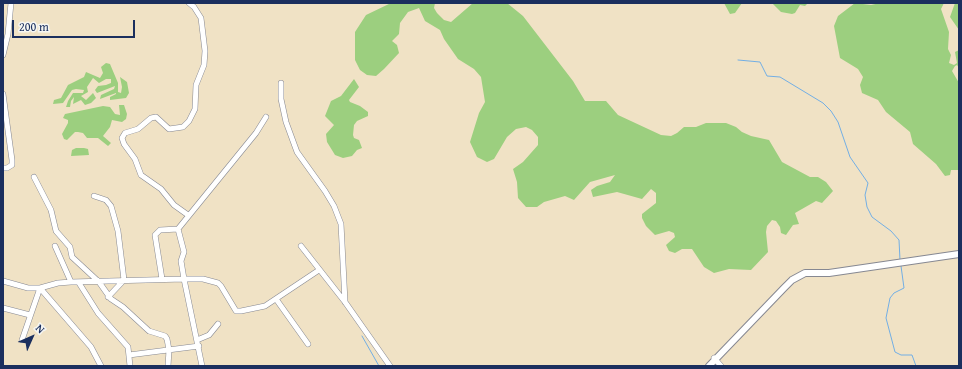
<!DOCTYPE html>
<style>
body{margin:0}
#map{position:relative;width:962px;height:369px;overflow:hidden;background:#f0e2c5;font-family:"Gentium Book Plus",serif}
canvas{display:block}
.frame{position:absolute;inset:0;border:4px solid #1b2f5e;pointer-events:none}
.north{position:absolute;left:12px;top:317px;width:40px;height:40px;-webkit-text-stroke:3px #f6f6f2;paint-order:stroke;rotate:45deg;font-size:11px;font-weight:700;line-height:16px;text-align:center;color:#1b2f5e}
.north::after{content:'';display:block;margin:auto;width:14px;height:18px;background:#1b2f5e;clip-path:polygon(50% 0,100% 100%,50% 72%,0 100%)}
.scale{position:absolute;left:12px;top:20px;width:123px;height:18px;box-sizing:border-box;border:2px solid #1b2f5e;border-top:0;padding-left:5px;font-size:12px;line-height:14px;white-space:nowrap;color:#1b2f5e;-webkit-text-stroke:3px #f6f6f2;paint-order:stroke}
</style>
<div id="map">
<canvas width="962" height="369"></canvas>
<div class="frame"></div>
<div class="north">N</div>
<div class="scale">200 m</div>
</div>
<script>
const ctx = document.querySelector('canvas').getContext('2d');
ctx.lineJoin = 'round';
function paint(path, color) { ctx.fillStyle = color; ctx.fill(path, 'evenodd'); }
const poly = rows => new Path2D(rows.map(r => 'M' + r).join(''));
function strokePath(path, color, width, dash) { ctx.strokeStyle = color; ctx.lineWidth = width; ctx.lineCap = dash ? 'butt' : 'round'; ctx.setLineDash(dash || []); ctx.stroke(path); }
paint(poly([
 [391,3,435,3,434,8,437,13,444,20,451,22,473,3,507,3,523,16,573,81,585,101,606,101,618,115,661,135,671,136,677,133,684,127,696,127,706,123,726,123,736,127,742,132,751,136,769,140,782,162,810,177,818,177,826,182,833,191,822,203,816,201,795,213,799,224,793,225,786,235,781,233,780,227,776,221,772,220,767,226,766,232,768,252,751,270,729,269,714,273,704,267,692,249,682,249,675,253,669,251,666,245,675,237,674,233,669,231,655,235,646,226,642,218,642,214,656,203,656,193,651,189,642,199,617,192,593,197,591,190,597,186,610,182,615,175,590,182,574,200,565,196,544,202,537,207,526,207,518,198,517,182,513,169,523,162,538,145,538,137,532,130,526,127,516,129,507,137,494,159,487,162,477,157,470,142,479,113,485,102,481,77,474,69,458,59,444,39,440,30,425,21,419,8,408,12,400,23,399,34,392,41,397,45,399,53,384,69,376,76,367,75,360,70,355,60,355,32,366,15],
 [724,3,742,3,735,13,730,14],
 [772,3,808,3,805,6,800,5,795,13,792,14,781,12],
 [855,3,871,5,880,3,944,3,941,9,949,32,948,49,951,55,949,63,954,65,957,63,955,52,959,50,959,68,957,65,955,66,952,71,959,83,959,170,951,170,950,175,945,176,936,164,913,144,910,132,886,112,878,100,862,93,860,85,863,77,858,69,840,58,834,26,838,16],
 [955,3,959,3,959,30,950,17],
 [106,63,110,64,118,83,118,92,121,93,122,87,120,77,127,82,129,93,126,98,110,100,110,97,116,94,116,93,100,99,101,95,114,89,115,86,97,93,95,90,98,86,106,85,111,83,111,79,106,79,99,83,93,78,87,87,88,92,81,96,86,100,93,93,96,98,91,103,85,105,81,100,73,104,74,97,71,101,70,107,66,107,68,101,73,93,83,93,84,90,76,89,72,90,63,103,53,104,54,100,61,98,68,85,84,77,86,72,100,78,103,73,101,67],
 [354,79,359,87,349,100,350,102,360,106,368,112,368,116,357,121,354,125,353,135,354,138,359,140,362,148,357,150,352,156,343,158,335,155,327,142,326,134,334,125,325,116,331,101,341,96],
 [119,105,124,105,127,114,126,119,122,122,112,120,110,127,103,136,111,143,108,146,98,138,87,138,83,133,78,132,75,132,67,140,64,139,62,134,68,123,68,120,63,118,65,114,103,106,110,107,115,114,120,115],
 [76,148,84,148,88,149,89,155,71,156,72,150]
]), '#9ccf7f');
strokePath(poly([
 [738,60,760,62,767,76,780,77,823,103,831,111,838,122,850,157,868,183,865,195,867,207,872,217,891,231,899,240,900,260],
 [901,266,904,288,894,293,890,298,886,318,895,352,901,355,912,355,916,366],
 [362,336,379,366]
]), '#72aee4', 1);
const minor = poly([
 [3,55,8,34,11,3],
 [281,83,281,99,286,122,297,152,325,191,334,206,341,224,345,302],
 [3,94,12,160,12,165,7,168,3,168],
 [266,117,256,133,178,229,184,252,181,261,184,279,203,279,218,283,221,286,236,311,241,311,265,306,319,270],
 [34,177,51,210,56,231,70,247,72,257,99,282,111,299,123,307,149,331,165,336,167,339,169,350,168,366],
 [94,196,106,200,111,206,118,231,124,280,108,297],
 [188,215,174,205,161,189,141,175,135,159,124,144,122,138,125,133,138,129,151,118,156,117,169,129,183,127,189,121,195,109,196,85,204,65,205,51,201,18,194,7,189,3],
 [55,246,71,282],
 [301,246,345,302,390,366],
 [162,279,155,235,160,230,178,229],
 [3,281,28,288,40,288,58,283,71,282,184,279,202,366],
 [79,283,98,313,128,347,130,366],
 [276,299,308,344],
 [3,308,30,315],
 [22,340,40,288,91,347,101,366],
 [197,340,209,335,218,324],
 [129,355,199,346],
 [714,358,721,366]
]);
const major = poly([
 [709,366,784,288,792,280,805,273,829,273,959,254]
]);
strokePath(minor, '#868892', 6);
strokePath(major, '#868892', 8);
strokePath(minor, '#fff', 5);
strokePath(major, '#fff', 6);
</script>
